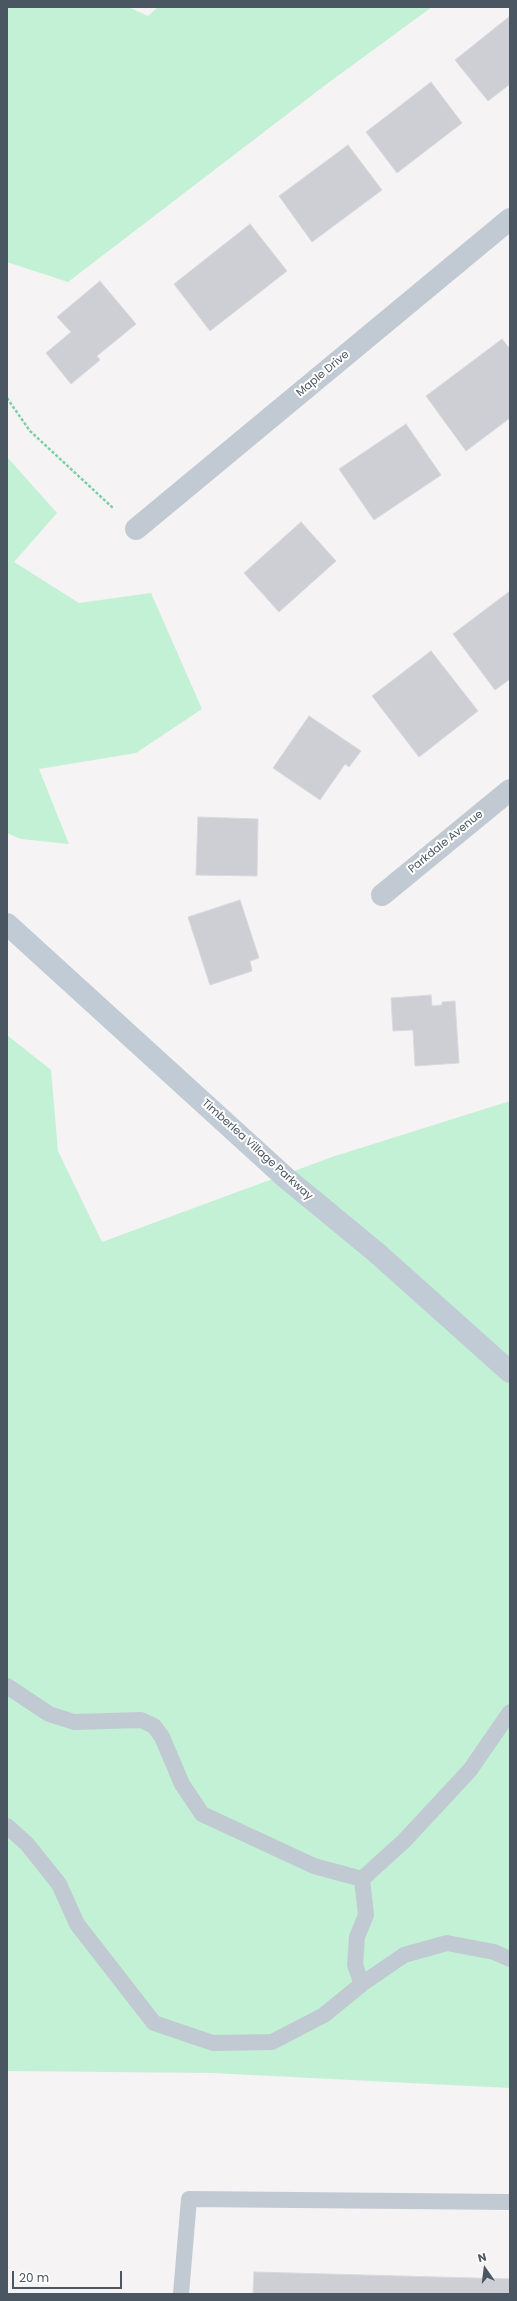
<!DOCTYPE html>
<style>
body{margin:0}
#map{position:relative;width:517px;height:2301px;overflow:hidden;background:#f5f3f3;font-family:Poppins,sans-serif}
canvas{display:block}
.frame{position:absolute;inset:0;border:8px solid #4a5661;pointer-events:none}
.north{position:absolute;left:465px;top:2249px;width:40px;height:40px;-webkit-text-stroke:3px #fff;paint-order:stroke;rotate:346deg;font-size:11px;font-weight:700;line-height:16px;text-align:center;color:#4a5661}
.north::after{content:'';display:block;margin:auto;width:14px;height:18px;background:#4a5661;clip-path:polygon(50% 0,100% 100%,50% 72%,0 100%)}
.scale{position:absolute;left:12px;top:2271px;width:110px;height:18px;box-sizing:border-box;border:2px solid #4a5661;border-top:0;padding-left:5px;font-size:12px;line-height:14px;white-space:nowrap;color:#4a5661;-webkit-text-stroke:3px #fff;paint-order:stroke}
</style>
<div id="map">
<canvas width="517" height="2301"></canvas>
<div class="frame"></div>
<div class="north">N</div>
<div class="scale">20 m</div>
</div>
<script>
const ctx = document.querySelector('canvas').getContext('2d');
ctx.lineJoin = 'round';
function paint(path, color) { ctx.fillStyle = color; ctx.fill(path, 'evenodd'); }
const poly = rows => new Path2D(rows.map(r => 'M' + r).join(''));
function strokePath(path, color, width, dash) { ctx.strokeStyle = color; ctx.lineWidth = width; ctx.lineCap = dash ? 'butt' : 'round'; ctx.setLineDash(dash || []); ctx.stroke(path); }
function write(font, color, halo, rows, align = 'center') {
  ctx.font = font + ' Poppins,sans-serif'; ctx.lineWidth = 4; ctx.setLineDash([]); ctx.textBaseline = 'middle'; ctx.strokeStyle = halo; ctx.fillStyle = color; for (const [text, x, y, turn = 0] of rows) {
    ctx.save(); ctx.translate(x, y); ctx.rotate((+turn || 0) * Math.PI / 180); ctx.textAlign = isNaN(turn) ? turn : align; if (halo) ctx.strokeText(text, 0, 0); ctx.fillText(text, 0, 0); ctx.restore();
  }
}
paint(poly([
 [7,7,128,7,148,16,158,7,432,7,328,83,68,282,7,262],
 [7,457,57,513,14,562,79,603,151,593,202,709,136,753,39,769,69,844,21,839,7,833],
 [7,1035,51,1070,58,1151,102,1242,332,1157,510,1101,510,2088,212,2073,7,2071]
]), '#c3f1d5');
const building = poly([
 [510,16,510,84,488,101,455,60,510,16],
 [431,82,462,123,397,173,366,132,431,82],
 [348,145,382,190,312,242,279,196,348,145],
 [250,224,287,271,210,331,174,284,250,224],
 [100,281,136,324,97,356,100,360,71,384,46,353,71,332,57,317,100,281],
 [502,339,510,349,510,418,466,451,426,396,502,339],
 [406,424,441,475,374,520,339,469,406,424],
 [301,522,336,561,279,612,244,573,301,522],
 [510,591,510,679,495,690,453,634,510,591],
 [431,651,478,711,419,757,372,696,431,651],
 [309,716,361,751,349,767,345,764,320,800,273,768,309,716],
 [198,817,258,819,257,876,196,875,198,817],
 [240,900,259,958,250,961,252,971,210,985,188,917,240,900],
 [431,995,432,1006,442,1005,442,1002,455,1001,459,1063,415,1066,413,1030,393,1031,391,998,431,995],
 [254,2272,510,2279,510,2294,253,2294,254,2272]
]);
paint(building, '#cdcfd5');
strokePath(building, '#d7d9de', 1);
strokePath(poly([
 [7,398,30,431,113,508]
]), '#7ad0a6', 2.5, [3, 2]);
strokePath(poly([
 [7,1686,49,1714,74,1722,141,1720,154,1726,162,1737,182,1784,202,1814,314,1866,362,1879],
 [7,1826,27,1844,59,1884,77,1924,154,2023,213,2043,272,2042,324,2015,362,1984,404,1955,447,1943,494,1952,510,1959],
 [362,1984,355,1965,357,1937,366,1915,362,1879,404,1841,470,1770,510,1712],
 [181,2294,189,2199,510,2202]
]), '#c1cad2', 16);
strokePath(poly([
 [136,529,510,219],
 [382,895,510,790]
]), '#c1cad2', 22);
strokePath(poly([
 [7,924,286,1178,377,1253,510,1372]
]), '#c1cbd6', 22);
write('11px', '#4a5661', '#fff', [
 ["Maple Drive",323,374,-40],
 ["Parkdale Avenue",446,842,-39],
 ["Timberlea Village Parkway",257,1150,42]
]);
</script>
